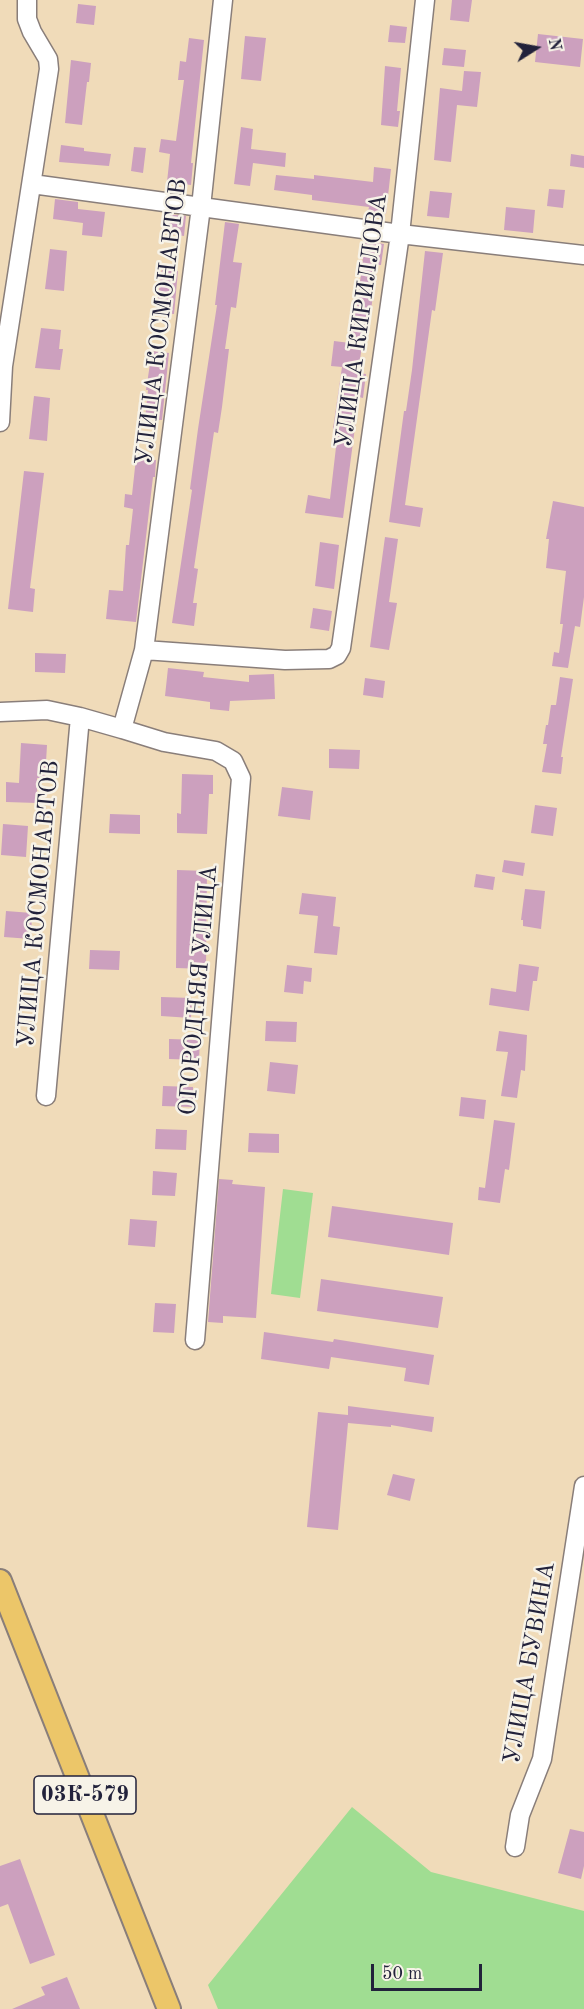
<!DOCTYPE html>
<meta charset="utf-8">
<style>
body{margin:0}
#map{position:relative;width:584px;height:2009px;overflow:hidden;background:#f0dbb9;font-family:"Old Standard TT",serif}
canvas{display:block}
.north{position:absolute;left:506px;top:18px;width:60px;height:60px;-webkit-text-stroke:4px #f7f3e8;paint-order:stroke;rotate:79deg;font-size:16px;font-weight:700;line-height:24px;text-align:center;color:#22223b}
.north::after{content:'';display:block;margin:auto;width:21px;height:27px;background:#22223b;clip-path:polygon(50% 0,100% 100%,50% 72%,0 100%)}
.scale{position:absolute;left:371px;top:1964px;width:111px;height:27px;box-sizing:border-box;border:3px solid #22223b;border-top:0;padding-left:8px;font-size:18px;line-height:21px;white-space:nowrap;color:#22223b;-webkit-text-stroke:4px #f7f3e8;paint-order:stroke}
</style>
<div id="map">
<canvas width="584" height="2009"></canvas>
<div class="north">N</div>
<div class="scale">50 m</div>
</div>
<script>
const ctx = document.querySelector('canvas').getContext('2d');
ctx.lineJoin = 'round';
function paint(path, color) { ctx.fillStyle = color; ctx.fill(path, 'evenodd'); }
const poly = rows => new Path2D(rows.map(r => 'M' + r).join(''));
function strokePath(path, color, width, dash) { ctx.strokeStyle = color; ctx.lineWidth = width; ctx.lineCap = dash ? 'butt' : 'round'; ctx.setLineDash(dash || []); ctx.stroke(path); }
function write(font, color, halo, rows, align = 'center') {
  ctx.font = font + ' "Old Standard TT",serif'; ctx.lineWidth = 5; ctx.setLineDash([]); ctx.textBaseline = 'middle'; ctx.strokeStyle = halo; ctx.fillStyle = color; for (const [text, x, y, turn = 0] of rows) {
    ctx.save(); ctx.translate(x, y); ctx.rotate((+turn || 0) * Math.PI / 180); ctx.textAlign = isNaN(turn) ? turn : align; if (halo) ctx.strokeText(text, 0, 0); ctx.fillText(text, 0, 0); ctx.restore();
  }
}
paint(poly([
 [283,1189,313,1193,300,1298,271,1294],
 [352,1807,431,1872,584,1911,584,2009,218,2009,208,1985]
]), '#a0dd92');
paint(poly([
 [452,0,472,0,469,22,450,20],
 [78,4,96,6,94,25,76,23],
 [390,25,407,27,405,43,388,42],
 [538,34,583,39,580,67,535,62],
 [245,36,266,38,261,81,241,79],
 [189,38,204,40,191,163,193,163,191,185,167,182,170,154,159,152,161,139,176,141,184,80,178,80,180,61,186,62],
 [444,48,466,50,464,67,442,65],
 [71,60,91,63,89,82,87,82,82,125,65,123],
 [385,66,401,68,397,111,400,111,398,127,381,125],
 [464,71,481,72,477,107,457,105,451,162,434,160,440,88,462,91],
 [241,127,253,129,251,149,286,153,285,167,253,163,250,186,234,184],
 [61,145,84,148,84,151,111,154,109,166,59,162],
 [134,147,146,148,143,173,131,171],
 [571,154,584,156,584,168,570,166],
 [374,167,391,169,386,214,368,212,369,207,312,200,312,195,274,190,276,175,314,179,314,175,373,182],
 [549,189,565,190,563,208,547,206],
 [430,191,452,193,449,218,427,216],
 [55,199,78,202,78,209,105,212,102,237,82,235,83,223,53,219],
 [506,207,535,210,533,233,504,230],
 [166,214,186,216,184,236,164,233],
 [225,222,239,224,233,262,242,263,236,308,231,307,225,349,229,349,222,407,218,433,214,432,194,568,198,569,193,603,197,603,194,626,172,623,192,490,190,489,198,429,217,305,215,305],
 [365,241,384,244,381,265,377,265,368,333,364,332,358,373,366,374,363,398,359,397,343,518,305,513,308,495,330,499,338,430,333,429,342,367,331,366,334,341,350,343,355,307,357,307],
 [50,249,67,251,64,291,45,289],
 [425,251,443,253,435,311,432,310,405,505,423,508,420,527,389,522,404,411,406,411,412,370],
 [162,269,178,271,174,314,156,312],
 [41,328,61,330,59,349,63,349,60,370,35,368],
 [152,351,169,353,162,420,145,419,148,390,146,390],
 [34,396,50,398,47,441,29,439],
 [136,458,156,460,155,477,153,477,136,622,106,619,109,590,123,591,126,545,129,545,133,509,124,507,125,494,132,495],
 [24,471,44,473,30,588,35,589,33,612,8,609],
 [553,501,584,507,584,597,580,627,575,626,568,668,552,666,554,652,559,653,563,624,560,624,566,571,546,568,549,539,546,539],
 [385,537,398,539,389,602,397,603,389,650,370,647],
 [320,542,339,545,334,589,315,586],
 [313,608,332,611,329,631,310,628],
 [35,653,66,654,65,673,35,672],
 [168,668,204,672,203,677,249,682,249,675,274,674,275,699,230,701,229,711,210,709,210,702,165,696],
 [560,677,573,679,561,757,563,757,561,774,542,772,547,744,543,744,546,725,548,725,551,705,556,705],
 [365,678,385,681,383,698,363,695],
 [21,743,47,745,45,779,37,778,37,803,6,802,6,782,19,783],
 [329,749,360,750,359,769,329,768],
 [182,774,213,775,213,794,209,794,207,834,177,833,177,813,181,814],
 [282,787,313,791,310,820,278,816],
 [535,805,557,808,553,836,531,833],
 [110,814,140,815,140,834,109,833],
 [3,824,28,826,26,857,1,855],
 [504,860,525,863,523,876,502,872],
 [177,870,207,871,206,969,176,968],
 [476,874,495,877,493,890,474,887],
 [525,889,545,891,541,929,523,926,523,920,521,920],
 [302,893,336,897,333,926,340,927,337,955,314,953,318,916,299,914],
 [6,911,32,913,31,939,4,937],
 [90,950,120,951,119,970,89,969],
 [519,964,539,967,537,981,533,981,529,1011,489,1005,491,988,516,992],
 [287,965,312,968,311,982,304,981,303,994,284,992],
 [161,997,192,998,191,1018,161,1016],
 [266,1021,297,1022,296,1042,265,1041],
 [499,1031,527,1035,525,1071,521,1070,517,1098,501,1096,508,1052,496,1051],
 [169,1039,200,1040,199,1060,169,1059],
 [270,1062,298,1065,295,1094,267,1091],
 [163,1086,193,1087,193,1107,162,1106],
 [461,1097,486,1100,484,1119,459,1116],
 [494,1120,515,1123,509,1170,505,1169,500,1203,478,1200,479,1187,485,1188],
 [156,1129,187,1130,186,1150,155,1149],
 [249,1133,279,1134,279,1153,248,1152],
 [153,1171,177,1173,175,1196,152,1195],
 [219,1179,233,1180,232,1184,265,1187,256,1318,223,1316,223,1323,208,1322],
 [332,1206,453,1223,449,1255,328,1237],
 [130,1219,157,1221,155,1247,128,1245],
 [321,1279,443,1297,438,1328,317,1311],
 [155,1303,176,1304,174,1333,153,1332],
 [264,1332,333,1342,334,1339,434,1355,429,1385,404,1381,406,1368,331,1357,329,1369,261,1359],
 [348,1406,434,1417,432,1432,391,1425,391,1427,348,1423,338,1530,307,1527,318,1412,348,1415],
 [393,1474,415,1479,410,1501,387,1495],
 [570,1829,584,1832,584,1866,581,1879,558,1873],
 [20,1859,55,1955,30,1964,8,1904,0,1907,0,1866],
 [67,1977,80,2009,12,2009,45,1995,41,1987]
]), '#cca0be');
const minor = poly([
 [32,184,400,234,584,255],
 [0,422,3,366,49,69,48,59,32,32,27,19,27,0],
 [144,650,201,207,223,0],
 [0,712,47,710,80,717,122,729,144,650,285,660,329,659,337,655,341,648,400,234,425,0],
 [122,729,164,742,216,751,233,761,241,778,195,1340],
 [46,1096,80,717],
 [515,1847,520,1815,542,1759,584,1486]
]);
const major = poly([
 [0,1581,169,2009]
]);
strokePath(minor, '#897e7a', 21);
strokePath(major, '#897e7a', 26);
strokePath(minor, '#fff', 18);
strokePath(major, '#ecc669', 22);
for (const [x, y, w] of [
 [85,1795,102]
]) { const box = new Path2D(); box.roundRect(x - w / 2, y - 19, w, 38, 4.5); ctx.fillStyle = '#f7f3e8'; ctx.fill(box); strokePath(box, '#22223b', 1.5); }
write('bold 22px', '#22223b', null, [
 ["03К-579",85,1795]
]);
write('24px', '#22223b', '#f7f3e8', [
 ["УЛИЦА КИРИЛЛОВА",362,321,-82],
 ["УЛИЦА КОСМОНАВТОВ",162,322,-83],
 ["УЛИЦА КОСМОНАВТОВ",39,904,-85],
 ["ОГОРОДНЯЯ УЛИЦА",199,990,-85],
 ["УЛИЦА БУВИНА",530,1663,-80]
]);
</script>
